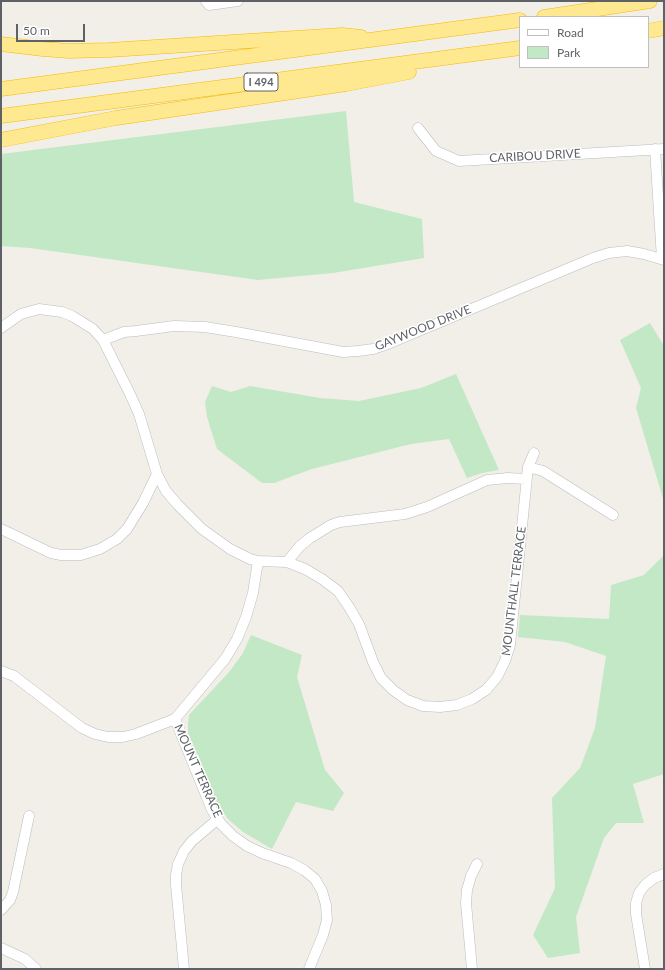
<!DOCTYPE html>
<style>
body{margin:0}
#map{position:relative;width:665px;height:970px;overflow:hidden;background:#f1efe7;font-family:Lato,sans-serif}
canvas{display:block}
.frame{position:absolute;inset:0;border:2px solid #5e6267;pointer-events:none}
.legend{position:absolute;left:519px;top:16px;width:130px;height:52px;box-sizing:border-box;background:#fff;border:1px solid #bfc0c2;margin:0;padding:5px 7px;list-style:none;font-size:12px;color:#5e6267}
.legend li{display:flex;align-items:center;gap:8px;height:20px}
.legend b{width:20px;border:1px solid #bfc0c2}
.scale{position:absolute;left:16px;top:24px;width:69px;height:18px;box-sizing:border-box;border:2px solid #5e6267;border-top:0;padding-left:5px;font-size:12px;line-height:14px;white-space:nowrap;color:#5e6267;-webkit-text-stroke:3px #fff;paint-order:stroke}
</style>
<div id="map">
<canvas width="665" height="970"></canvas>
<div class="frame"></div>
<ul class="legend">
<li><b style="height:5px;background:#fff"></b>Road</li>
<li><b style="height:11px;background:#c3e8c5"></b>Park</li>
</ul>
<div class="scale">50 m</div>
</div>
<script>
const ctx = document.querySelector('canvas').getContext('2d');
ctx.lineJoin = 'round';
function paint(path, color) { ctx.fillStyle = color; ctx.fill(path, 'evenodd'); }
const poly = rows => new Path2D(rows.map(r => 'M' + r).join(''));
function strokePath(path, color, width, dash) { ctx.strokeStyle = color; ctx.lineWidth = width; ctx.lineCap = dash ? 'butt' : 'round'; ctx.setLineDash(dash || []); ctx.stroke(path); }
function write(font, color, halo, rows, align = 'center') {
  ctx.font = font + ' Lato,sans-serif'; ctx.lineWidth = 3; ctx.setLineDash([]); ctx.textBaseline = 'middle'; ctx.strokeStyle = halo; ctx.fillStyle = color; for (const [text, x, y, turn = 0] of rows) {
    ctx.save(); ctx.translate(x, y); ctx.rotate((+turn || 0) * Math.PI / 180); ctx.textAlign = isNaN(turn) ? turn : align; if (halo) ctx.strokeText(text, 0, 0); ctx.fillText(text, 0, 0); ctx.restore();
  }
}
paint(poly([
 [346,111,354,202,422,219,424,258,333,273,258,280,30,248,1,246,1,154],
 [650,323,664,346,664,502,636,408,641,388,620,340],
 [456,374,499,470,482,473,467,478,449,439,411,444,312,469,274,483,262,483,217,449,207,417,205,402,212,386,231,392,250,386,320,398,359,401,421,388],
 [664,555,664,774,633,784,644,823,616,823,604,838,576,917,580,953,548,958,533,935,555,888,552,798,580,768,595,728,606,656,565,642,518,637,520,615,609,619,611,585,644,575],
 [251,635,302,655,297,677,325,770,344,793,333,811,296,802,272,849,243,832,228,819,218,804,188,733,188,724,189,715,230,671,243,653]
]), '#c3e8c5');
const minor = poly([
 [206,1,209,5,238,1],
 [418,128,436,151,459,161,664,149],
 [655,149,662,259],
 [1,328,21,314,39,309,62,312,72,316,93,329,103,340,130,394,139,414,157,474,166,491,177,504,202,529,230,549,250,559,258,561,287,562,300,546,310,538,331,525,340,522,405,514,427,507,487,480,508,478,526,479],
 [103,340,124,332,136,331,174,326,205,327,236,332,343,352,358,351,373,349,388,344,593,258,609,253,627,251,644,254,664,260],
 [528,467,543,471,613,515],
 [1,529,51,553,61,555,81,555,100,549,117,539,127,529,143,503,157,474],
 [258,561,253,593,246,617,237,639,225,659,175,719,212,810,221,824,233,836,247,846,262,853,291,863,304,870,315,879,322,891,326,905,327,920,323,935,309,969],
 [287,562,305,569,322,579,338,591,349,607,359,624,373,662,381,678,393,690,407,700,423,706,440,707,457,705,472,699,486,690,497,677,505,661,510,645,528,467,534,453],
 [1,671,14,676,82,728,95,734,108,737,123,737,136,734,175,719],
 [1,910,10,900,13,892,29,816],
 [1,948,25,959,36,969],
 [184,969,176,885,176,875,178,864,184,851,192,841,218,819],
 [472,969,466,903,467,890,471,876,477,864],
 [645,969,636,914,636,903,639,893,645,885,654,878,664,874]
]);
const highway = poly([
 [544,17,650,1],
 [648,31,664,28],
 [1,44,43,49,69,51,109,50,342,35,361,37],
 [1,89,520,20],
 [1,116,520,48],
 [1,140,116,118,346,84,409,72]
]);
strokePath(minor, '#b9bcc0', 11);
strokePath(highway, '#f8b800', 15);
strokePath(minor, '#fff', 10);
strokePath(highway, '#ffe990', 14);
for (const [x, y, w] of [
 [261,82,34]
]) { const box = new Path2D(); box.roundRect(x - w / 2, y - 9, w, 18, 3); ctx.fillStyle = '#fff'; ctx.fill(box); strokePath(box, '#5e6267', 1); }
write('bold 11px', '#5e6267', null, [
 ["I 494",261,82]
]);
write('12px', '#5e6267', '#fff', [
 ["CARIBOU DRIVE",535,156,-3],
 ["GAYWOOD DRIVE",423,328,-22],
 ["MOUNTHALL TERRACE",514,591,-83],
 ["MOUNT TERRACE",198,771,66]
]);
</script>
